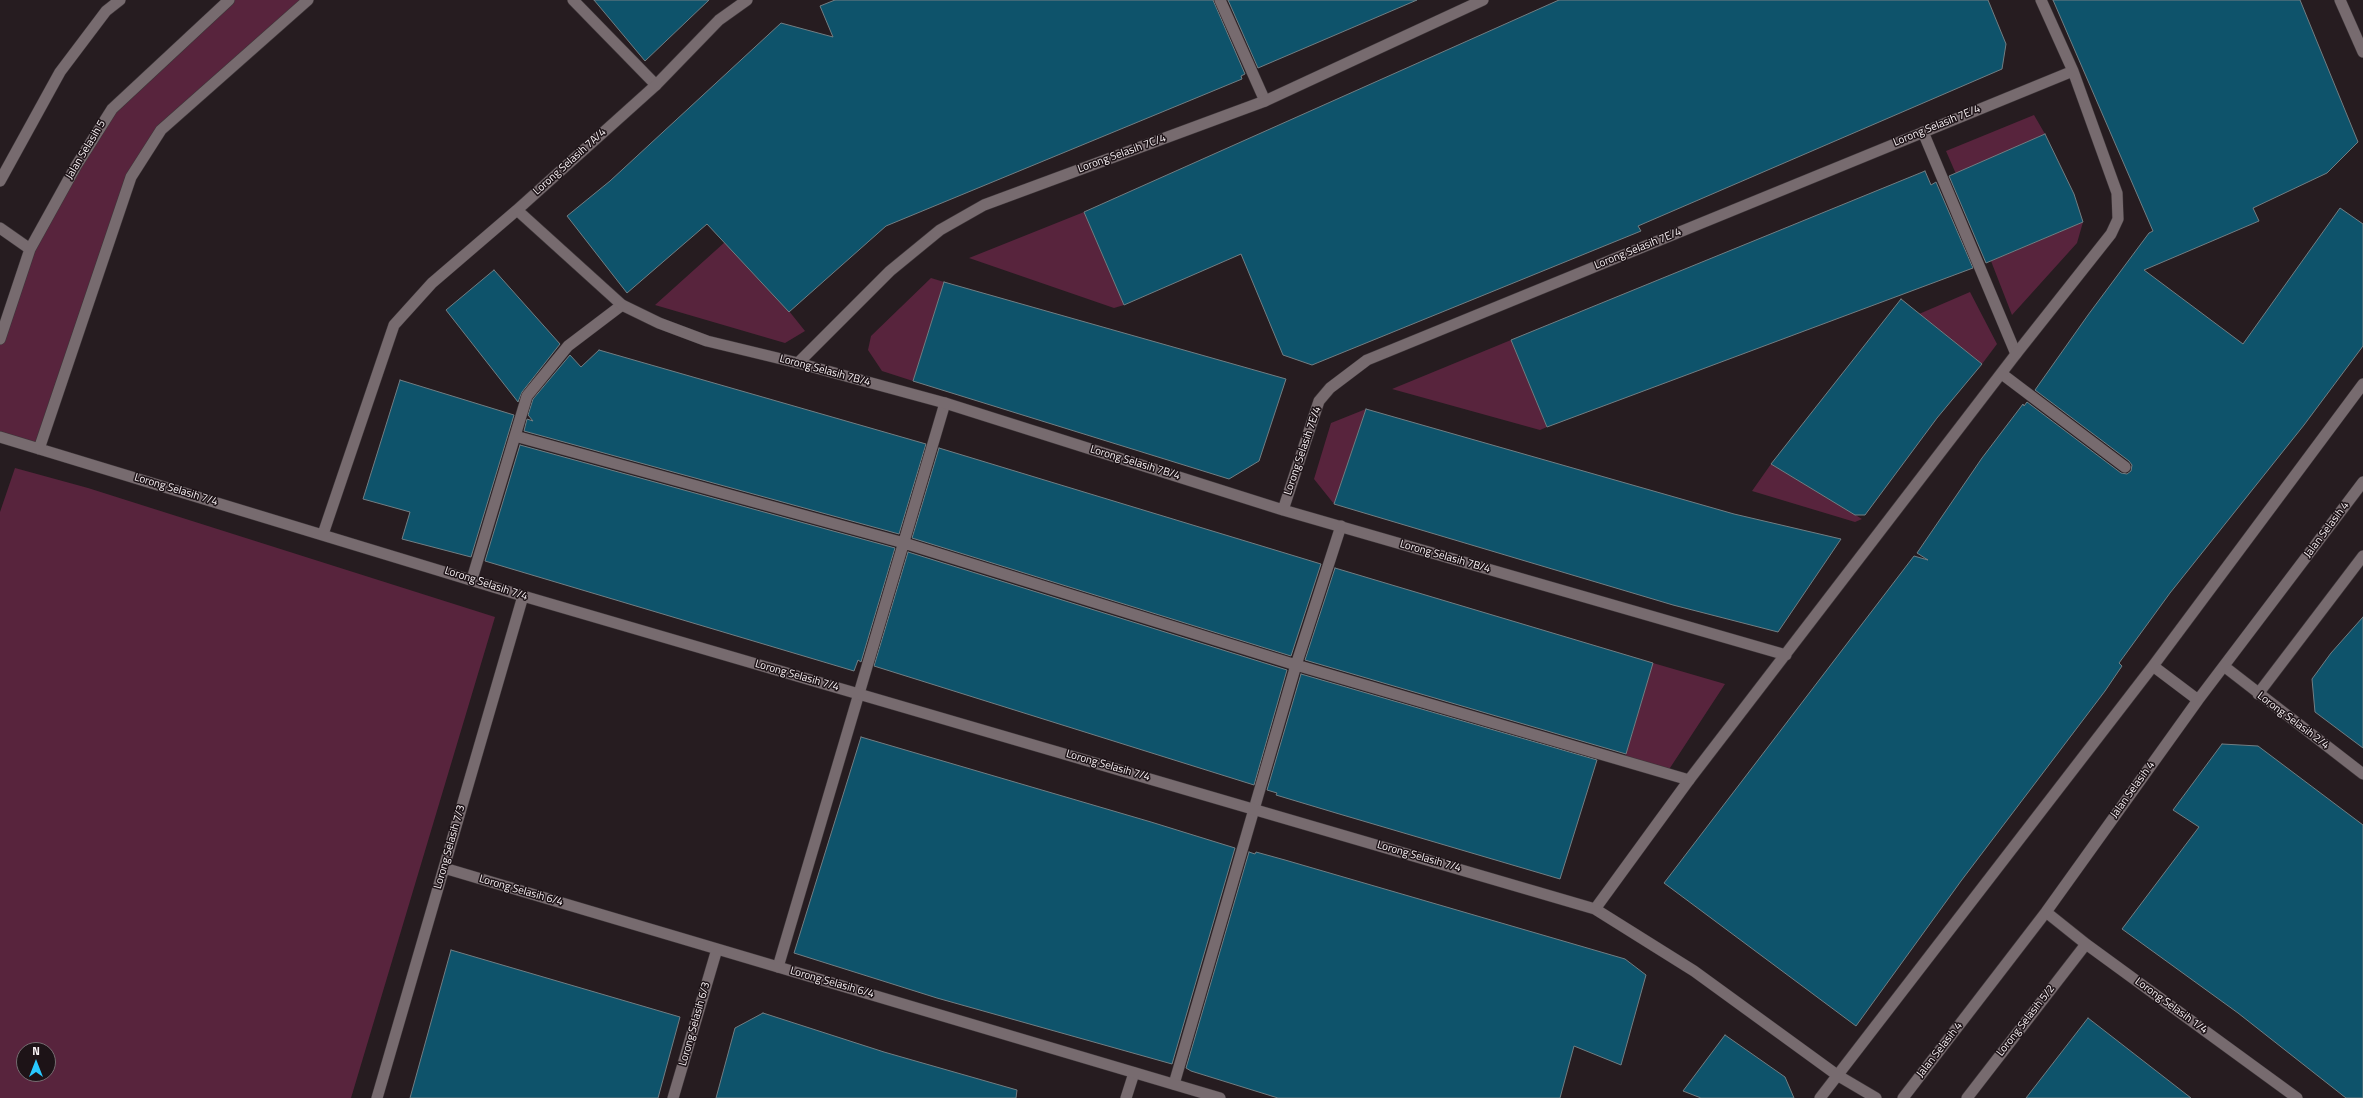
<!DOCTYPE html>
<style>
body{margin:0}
#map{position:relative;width:2363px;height:1098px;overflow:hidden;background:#261c20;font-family:"Titillium Web",sans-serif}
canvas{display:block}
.north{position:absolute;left:16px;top:1042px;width:40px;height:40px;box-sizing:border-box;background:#1d1317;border:1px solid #756c70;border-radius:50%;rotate:0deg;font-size:11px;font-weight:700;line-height:16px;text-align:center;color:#f9f2f5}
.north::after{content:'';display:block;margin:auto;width:14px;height:18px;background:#28c8ff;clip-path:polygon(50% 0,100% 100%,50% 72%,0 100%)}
</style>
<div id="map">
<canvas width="2363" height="1098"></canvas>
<div class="north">N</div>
</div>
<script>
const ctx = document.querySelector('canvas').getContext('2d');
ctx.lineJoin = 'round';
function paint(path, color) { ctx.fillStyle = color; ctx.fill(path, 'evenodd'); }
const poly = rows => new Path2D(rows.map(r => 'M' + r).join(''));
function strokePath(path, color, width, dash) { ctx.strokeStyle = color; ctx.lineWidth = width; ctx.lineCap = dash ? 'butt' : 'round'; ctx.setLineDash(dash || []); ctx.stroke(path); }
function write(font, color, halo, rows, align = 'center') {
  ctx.font = font + ' "Titillium Web",sans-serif'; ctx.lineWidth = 3; ctx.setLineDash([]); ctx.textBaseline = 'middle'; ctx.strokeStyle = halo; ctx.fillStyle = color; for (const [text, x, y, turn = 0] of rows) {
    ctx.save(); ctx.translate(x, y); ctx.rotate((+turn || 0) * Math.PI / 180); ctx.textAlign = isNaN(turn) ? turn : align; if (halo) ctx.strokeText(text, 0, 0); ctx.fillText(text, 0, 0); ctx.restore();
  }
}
paint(poly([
 [229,0,308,0,161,130,131,177,39,449,0,437,0,339,30,249,112,109],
 [2034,115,2045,134,1956,174,1946,151],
 [1084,212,1124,305,1114,308,969,258],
 [2083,222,2077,243,2012,315,1991,261],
 [725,242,789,311,805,331,785,343,655,305],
 [931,278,944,282,913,381,882,371,868,350,871,336],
 [1970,292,1997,344,1982,364,1919,314],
 [1511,340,1547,427,1540,430,1392,389],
 [1366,409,1334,504,1314,479,1331,423],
 [1771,464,1862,519,1855,522,1752,491],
 [15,468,88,488,495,617,351,1098,0,1098,0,512],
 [24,1050,48,1050,48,1074,24,1074],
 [1653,663,1725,684,1668,771,1625,758]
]), '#58243d');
const building = poly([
 [594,0,709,0,645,61,594,0],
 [835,0,1213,0,1245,74,1241,76,1242,79,886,226,789,312,707,224,627,293,567,216,610,181,781,23,833,37,820,6,835,0],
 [1228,0,1417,0,1258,68,1228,0],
 [1559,0,1988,0,2006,44,2002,69,1638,226,1641,231,1312,365,1283,355,1241,254,1124,305,1084,212,1559,0],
 [2053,0,2300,0,2358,142,2327,173,2253,208,2259,221,2144,270,2243,344,2340,208,2363,224,2363,346,2304,425,2170,593,2119,663,2122,666,2105,691,1961,881,1856,1026,1664,883,1914,556,1928,560,1917,553,1982,458,2023,404,2024,406,2027,402,2121,473,2127,474,2131,471,2132,465,2129,461,2035,390,2088,315,2149,233,2153,231,2053,0],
 [2045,134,2074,194,2083,222,1986,263,1949,176,2045,134],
 [1925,171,1931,185,1936,182,1973,268,1547,427,1511,340,1925,171],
 [494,270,560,344,522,392,518,402,446,310,494,270],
 [944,282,1286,379,1259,461,1229,479,913,381,944,282],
 [1901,299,1982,364,1937,418,1865,515,1855,515,1771,464,1901,299],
 [599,350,926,444,899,534,524,431,527,419,533,421,528,415,533,399,570,355,581,367,599,350],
 [400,380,514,415,471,557,402,539,410,512,363,499,400,380],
 [1366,409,1734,514,1841,539,1778,632,1673,605,1334,504,1366,409],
 [520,445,895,548,861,662,858,660,854,671,485,561,520,445],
 [939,448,1321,564,1291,656,912,538,939,448],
 [908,552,1287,670,1254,785,874,666,908,552],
 [1335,568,1653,663,1626,754,1305,660,1335,568],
 [2363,617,2363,748,2315,712,2312,679,2331,653,2363,617],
 [1301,674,1597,760,1560,879,1336,813,1276,795,1277,793,1267,790,1301,674],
 [861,737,1151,822,1235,848,1172,1064,937,998,794,953,861,737],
 [2222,744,2258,746,2363,825,2363,1098,2346,1098,2238,1013,2122,929,2199,827,2173,810,2222,744],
 [1249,852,1255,854,1256,852,1285,860,1625,959,1646,975,1621,1065,1574,1046,1560,1098,1278,1098,1191,1071,1186,1068,1249,852],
 [451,950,680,1017,658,1098,410,1098,451,950],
 [763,1013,884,1052,1017,1090,1016,1098,716,1098,735,1028,763,1013],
 [2088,1018,2191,1098,2026,1098,2088,1018],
 [1725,1035,1785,1077,1794,1098,1701,1098,1683,1091,1725,1035]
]);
paint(building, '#0e536b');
strokePath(building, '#727e83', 1);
const service = poly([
 [573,0,656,85],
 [1220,0,1265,101],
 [1923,132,2016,354],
 [515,436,904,543,1296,665,1689,780],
 [472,579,527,396,568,346,622,305],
 [778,967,945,403],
 [1174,1084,1296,665,1341,526],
 [1126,1098,1134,1073]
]);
const minor = poly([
 [2340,0,2363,52],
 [0,181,60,72,106,11,120,0],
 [517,210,622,305,659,323,707,341,798,363,945,403,1283,510,1786,655],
 [798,363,890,271,940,230,984,205,1265,101,1483,0],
 [2002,374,2125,467],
 [0,437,523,596,1595,909,1694,971,1837,1075,1876,1098],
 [39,449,131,177,161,130,308,0],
 [1283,510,1319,401,1330,388,1367,360,2073,71],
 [323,534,394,325,432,283,517,210,656,85,719,20,747,0],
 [2153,666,2198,700],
 [2225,667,2363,774],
 [2258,694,2363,556],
 [444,868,1220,1098],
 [1595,909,1689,780,2016,354,2111,234,2118,219,2117,193,2073,71,2041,0],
 [2046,912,2086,944,2297,1098],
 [377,1098,523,596],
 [673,1098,717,949],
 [1820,1098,2153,666,2363,384],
 [1903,1098,2046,912,2198,700,2363,482],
 [1967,1098,2086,944]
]);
const tertiary = poly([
 [0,228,30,249],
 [0,339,30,249,76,166,112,109,229,0]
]);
strokePath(service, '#3e3639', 12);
strokePath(minor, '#3e3639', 12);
strokePath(tertiary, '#3e3639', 12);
strokePath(service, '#776b6f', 11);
strokePath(minor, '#776b6f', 11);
strokePath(tertiary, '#776b6f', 11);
write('11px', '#f9f2f5', '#1d1317', [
 ["Lorong Selasih 7E/4",1937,126,-22],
 ["Jalan Selasih 5",86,150,-59],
 ["Lorong Selasih 7C/4",1122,154,-20],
 ["Lorong Selasih 7A/4",570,162,-42],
 ["Lorong Selasih 7E/4",1638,249,-22],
 ["Lorong Selasih 7B/4",825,371,15],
 ["Lorong Selasih 7E/4",1303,451,-71],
 ["Lorong Selasih 7B/4",1135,463,17],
 ["Lorong Selasih 7/4",176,490,17],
 ["Jalan Selasih 4",2327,530,-53],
 ["Lorong Selasih 7B/4",1445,557,16],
 ["Lorong Selasih 7/4",486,584,18],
 ["Lorong Selasih 7/4",797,676,16],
 ["Lorong Selasih 2/4",2293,721,37],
 ["Lorong Selasih 7/4",1108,766,16],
 ["Jalan Selasih 4",2133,790,-54],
 ["Lorong Selasih 7/3",450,847,-74],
 ["Lorong Selasih 7/4",1419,857,16],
 ["Lorong Selasih 6/4",521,891,16],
 ["Lorong Selasih 6/4",832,983,16],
 ["Lorong Selasih 1/4",2171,1006,36],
 ["Lorong Selasih 5/2",2026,1021,-52],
 ["Lorong Selasih 6/3",695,1024,-74],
 ["Jalan Selasih 4",1940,1050,-52]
]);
</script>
